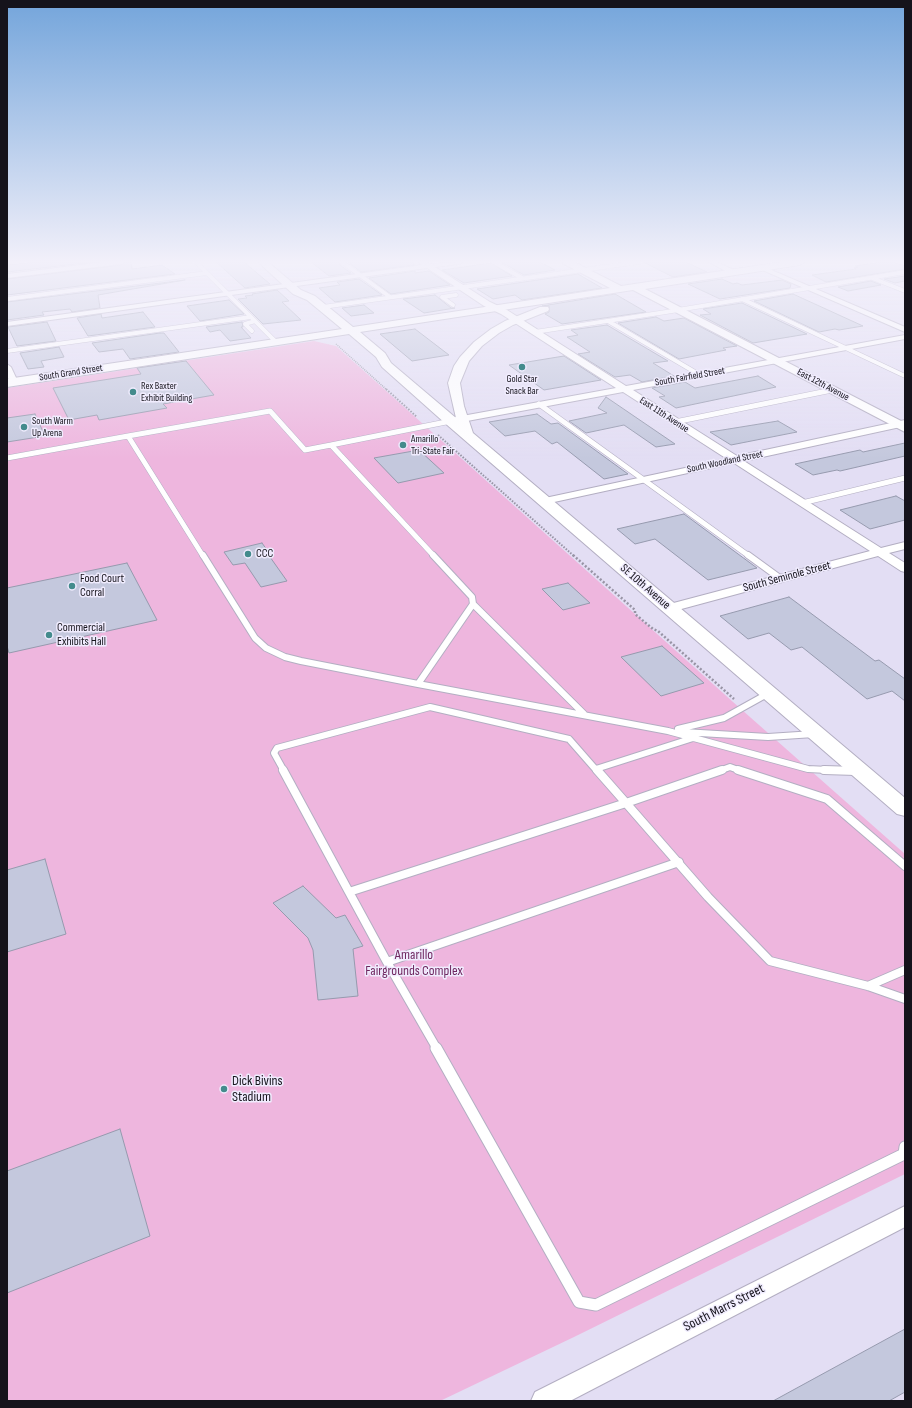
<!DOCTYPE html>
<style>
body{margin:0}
#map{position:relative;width:912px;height:1408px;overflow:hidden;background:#e3def4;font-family:"Sofia Sans Condensed",sans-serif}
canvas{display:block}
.frame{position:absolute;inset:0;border:8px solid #15131b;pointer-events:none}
</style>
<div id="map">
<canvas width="912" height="1408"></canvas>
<div class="frame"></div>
</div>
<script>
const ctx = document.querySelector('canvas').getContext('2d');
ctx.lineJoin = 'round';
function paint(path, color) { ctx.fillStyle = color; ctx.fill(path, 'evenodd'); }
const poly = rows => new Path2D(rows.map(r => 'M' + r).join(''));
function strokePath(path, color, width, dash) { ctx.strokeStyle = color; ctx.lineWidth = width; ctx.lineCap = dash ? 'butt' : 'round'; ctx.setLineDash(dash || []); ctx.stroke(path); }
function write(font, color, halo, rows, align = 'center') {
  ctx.font = font + ' "Sofia Sans Condensed",sans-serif'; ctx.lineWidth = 3; ctx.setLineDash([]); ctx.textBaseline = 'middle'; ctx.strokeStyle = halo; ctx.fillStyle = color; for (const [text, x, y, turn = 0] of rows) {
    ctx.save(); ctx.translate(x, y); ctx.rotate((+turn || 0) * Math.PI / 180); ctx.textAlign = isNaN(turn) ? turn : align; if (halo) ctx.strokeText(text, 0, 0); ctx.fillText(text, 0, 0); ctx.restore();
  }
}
paint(poly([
 [314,341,336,346,733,702,905,854,905,1174,574,1337,440,1401,7,1401,7,388]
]), '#eeb6de');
const building = poly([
 [36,262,94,262,7,272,7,265,36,262],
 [125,262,131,262,132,269,162,265,175,274,7,295,7,279,121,265,125,262],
 [216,262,244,262,270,284,245,288,216,262],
 [311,262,339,262,340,265,351,273,329,276,311,262],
 [348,262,414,262,414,265,361,272,348,262],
 [501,262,540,262,555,270,524,275,501,262],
 [643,262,686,262,707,272,673,277,643,262],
 [881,262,893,262,905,266,905,269,826,282,812,275,856,269,854,268,858,267,855,266,881,262],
 [491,263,512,276,464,283,442,270,491,263],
 [415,271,415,273,429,271,450,285,391,294,369,278,415,271],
 [578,274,602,288,522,300,515,295,493,299,477,289,578,274],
 [905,276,905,281,895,283,884,279,905,276],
 [359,279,382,295,335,302,319,288,340,285,337,282,359,279],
 [722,279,733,284,737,283,742,285,782,280,791,284,790,288,720,299,688,284,722,279],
 [185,280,98,295,100,308,72,312,70,309,42,312,44,315,7,320,7,302,185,280],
 [871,281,881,285,848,291,838,287,871,281],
 [277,290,289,301,282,302,301,320,263,324,238,299,247,298,245,296,253,295,252,294,277,290],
 [615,294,646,312,562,324,545,314,549,312,549,306,542,306,615,294],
 [793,294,863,326,839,330,835,329,819,332,754,301,793,294],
 [435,295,451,308,455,308,424,313,403,299,435,295],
 [229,300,244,314,200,321,187,306,229,300],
 [742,303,807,334,753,343,700,315,711,314,703,309,742,303],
 [364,305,374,313,351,316,342,308,364,305],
 [143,312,155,327,88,336,77,318,101,314,102,318,143,312],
 [656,317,664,321,684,318,737,346,723,348,726,350,679,359,618,323,656,317],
 [47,322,56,341,17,346,8,327,47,322],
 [242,322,243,327,241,327,251,338,230,341,220,330,210,332,206,327,242,322],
 [607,325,668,361,653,363,674,376,642,382,630,375,615,377,578,354,590,352,567,337,578,335,571,330,607,325],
 [415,329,449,355,412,361,380,334,415,329],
 [160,333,164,333,179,352,130,359,123,349,99,352,92,343,160,333],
 [59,347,64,357,41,361,44,367,28,369,20,353,59,347],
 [564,356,601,380,544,390,509,365,564,356],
 [186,361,214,395,163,404,167,408,99,420,97,415,69,420,53,388,141,374,137,368,186,361],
 [758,376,776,387,676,408,659,397,665,396,652,388,685,382,695,388,758,376],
 [606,397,675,444,656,447,624,425,586,433,569,421,607,413,598,408,606,397],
 [35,414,45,436,7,442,7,418,35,414],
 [537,414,551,424,558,423,628,474,604,479,557,442,552,444,535,431,505,436,489,422,537,414],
 [778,421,797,432,731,445,710,432,778,421],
 [905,443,905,456,840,471,837,470,813,475,795,464,860,450,863,452,905,443],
 [419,450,444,473,398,483,374,458,419,450],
 [896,496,905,501,905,520,870,529,840,510,896,496],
 [684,514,757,568,708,580,655,539,635,544,617,529,684,514],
 [262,543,272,557,270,557,287,581,261,587,245,563,233,565,224,552,262,543],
 [127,563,157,620,9,653,7,646,7,588,127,563],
 [568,583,590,603,563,610,542,589,568,583],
 [789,597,875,661,879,660,905,679,905,701,892,691,867,699,802,647,791,650,769,633,748,639,720,616,789,597],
 [662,646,704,683,661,696,621,657,662,646],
 [45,859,66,934,7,952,7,870,45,859],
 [303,886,336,918,345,915,363,946,353,949,358,996,318,1000,313,950,308,938,273,903,303,886],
 [120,1129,150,1236,7,1293,7,1171,120,1129],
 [905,1329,905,1392,889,1401,773,1401,905,1329]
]);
paint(building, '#c4c8dd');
strokePath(building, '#969aae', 1);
const laneFar4 = poly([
 [196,262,276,342],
 [342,262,390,297],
 [494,262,522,278],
 [872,278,905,291],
 [7,299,207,273],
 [742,299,905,376],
 [453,305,442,297,456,295],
 [323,307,639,262],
 [608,321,700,375],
 [252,331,245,324,255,321],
 [535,332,666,312,905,272],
 [7,351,251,317],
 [830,390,832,390]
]);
const laneFar3 = poly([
 [539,404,749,556],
 [675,422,832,390],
 [128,436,270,411,305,450,331,445],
 [7,458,128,436,203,556],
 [802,503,905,478],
 [434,556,331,445,451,421]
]);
const laneFar2 = poly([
 [203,555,255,638,266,648,285,657,301,661,418,684],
 [433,555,472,597,473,604,418,684,668,731,808,769,848,771],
 [748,555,781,579],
 [473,604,584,714],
 [678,729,724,718,769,693],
 [683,732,768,737,814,734],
 [596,769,693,738],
 [284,771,274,753,277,748,430,707,569,739,597,771],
 [719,771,730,767,741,771]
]);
const laneFar1 = poly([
 [283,770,349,892,626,803],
 [597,770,626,803],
 [738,770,827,799,905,866],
 [824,770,856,771],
 [626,803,708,897,770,961,868,986,905,999],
 [626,803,722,770],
 [349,892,387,962],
 [868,986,905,970],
 [437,1049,387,962,679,862]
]);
const lane = poly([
 [436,1048,579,1302,596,1305,904,1154,905,1147]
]);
const street = poly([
 [105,262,124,262,121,264,7,278,7,274,105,262],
 [419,262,427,262,430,264,462,262,459,264,435,267,490,302,507,310,626,386,905,335,905,339,633,390,737,456,905,420,905,426,744,461,881,548,905,542,905,549,889,553,905,563,905,572,901,571,878,556,674,611,666,611,664,608,666,605,870,551,734,463,545,504,541,503,540,501,541,499,545,498,727,459,623,392,451,424,448,423,446,421,448,419,451,418,616,388,501,314,484,306,427,268,7,326,7,322,422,265,419,262],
 [709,262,717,262,738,272,734,274,731,274,709,262],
 [762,266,905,327,905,332,760,269,760,267,762,266],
 [7,364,11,367,18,382,17,384,11,384,7,376,7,364],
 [905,1206,905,1227,570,1401,531,1401,535,1392,905,1206]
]);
const secondary = poly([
 [258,262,268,262,301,290,315,296,353,327,610,288,564,264,562,262,574,262,621,286,782,262,805,262,800,265,645,289,905,423,905,432,633,290,360,332,385,353,391,363,456,418,448,383,454,366,460,357,474,342,491,329,505,321,540,307,548,307,549,309,548,311,513,325,499,333,482,346,469,361,460,383,464,406,473,433,905,798,905,816,897,814,446,424,382,367,376,357,349,334,7,387,7,379,342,329,307,300,293,294,258,262]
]);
strokePath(laneFar4, '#b3aec2', 5);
strokePath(laneFar3, '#b3aec2', 6);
strokePath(laneFar2, '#b3aec2', 8);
strokePath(laneFar1, '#b3aec2', 10);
strokePath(lane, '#b3aec2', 13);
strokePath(street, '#b3aec2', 2);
strokePath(secondary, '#b3aec2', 2);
strokePath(poly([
 [336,344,387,390]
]), '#9894a5', 1.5, [1, 1]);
strokePath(poly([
 [386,389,417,417],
 [438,435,574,556]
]), '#9894a5', 2, [1.5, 1.5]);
strokePath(poly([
 [573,555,635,610,635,614,653,629,658,631,734,699]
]), '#9894a5', 2.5, [2, 2]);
strokePath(laneFar4, '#fff', 4);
strokePath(laneFar3, '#fff', 5);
strokePath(laneFar2, '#fff', 6);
strokePath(laneFar1, '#fff', 8);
strokePath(lane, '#fff', 11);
paint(street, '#fff');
paint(secondary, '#fff');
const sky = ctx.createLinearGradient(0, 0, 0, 459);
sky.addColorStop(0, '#74a5db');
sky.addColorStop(0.57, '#f2f0fa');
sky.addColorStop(1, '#f2f0fa00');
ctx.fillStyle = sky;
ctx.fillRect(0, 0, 912, 459);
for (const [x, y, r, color] of [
 [522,367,4,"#438b8c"],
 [133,392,4,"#438b8c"],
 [24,427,4,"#438b8c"],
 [403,445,4,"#438b8c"],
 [248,554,4,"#438b8c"],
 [72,586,4,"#438b8c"],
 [49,635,4,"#438b8c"],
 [224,1089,4,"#438b8c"]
]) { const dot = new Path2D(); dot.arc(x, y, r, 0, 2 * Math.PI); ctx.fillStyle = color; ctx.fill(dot); strokePath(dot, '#f0ecfe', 1.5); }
write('10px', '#15131b', '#f0ecfe', [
 ["South Grand Street",71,373,-9],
 ["South Fairfield Street",690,377,-10],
 ["East 12th Avenue",823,385,28],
 ["East 11th Avenue",664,415,33],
 ["South Woodland Street",725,462,-12]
]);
write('10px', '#15131b', '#f0ecfe', [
 ["Gold Star",522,379,"center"],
 ["Snack Bar",522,391,"center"],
 ["Rex Baxter",141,386],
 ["Exhibit Building",141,398],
 ["South Warm",32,421],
 ["Up Arena",32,433],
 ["Amarillo",411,439],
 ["Tri-State Fair",411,451]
], 'left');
write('12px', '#15131b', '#f0ecfe', [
 ["CCC",256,554],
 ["Food Court",80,579],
 ["Corral",80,593],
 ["Commercial",57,628],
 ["Exhibits Hall",57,642]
], 'left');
write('12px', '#15131b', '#f0ecfe', [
 ["South Seminole Street",787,577,-15],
 ["SE 10th Avenue",645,587,41]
]);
write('14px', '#6f2760', '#f0ecfe', [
 ["Amarillo",414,955],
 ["Fairgrounds Complex",414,971]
]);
write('14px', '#15131b', '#f0ecfe', [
 ["Dick Bivins",232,1081],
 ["Stadium",232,1097]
], 'left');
write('14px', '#15131b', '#f0ecfe', [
 ["South Marrs Street",724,1308,-27]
]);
</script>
